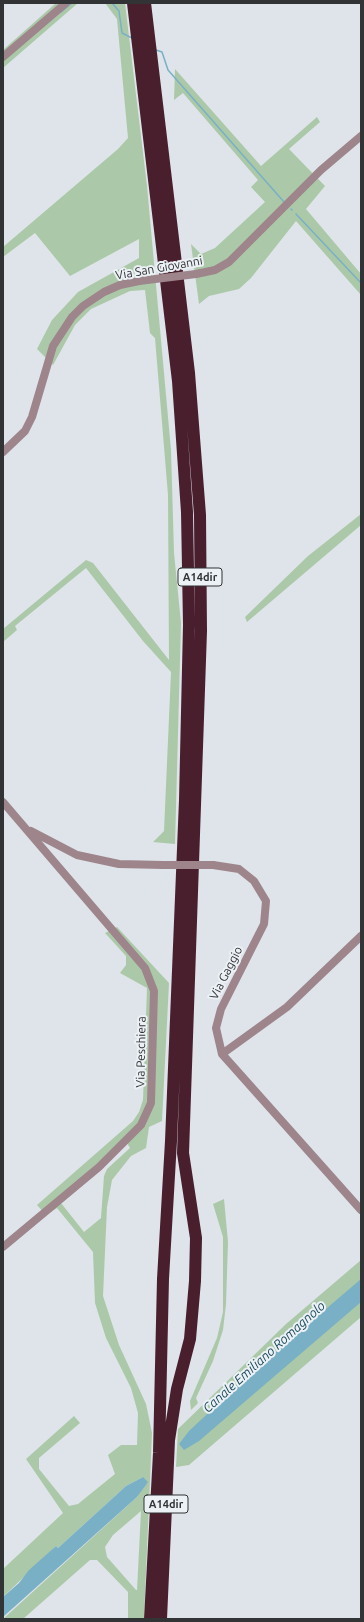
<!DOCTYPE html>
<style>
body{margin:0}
#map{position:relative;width:364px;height:1622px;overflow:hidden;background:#dee4e9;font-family:Ubuntu,sans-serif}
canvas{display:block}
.frame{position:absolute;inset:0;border:4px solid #313335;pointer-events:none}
</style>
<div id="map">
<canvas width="364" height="1622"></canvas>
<div class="frame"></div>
</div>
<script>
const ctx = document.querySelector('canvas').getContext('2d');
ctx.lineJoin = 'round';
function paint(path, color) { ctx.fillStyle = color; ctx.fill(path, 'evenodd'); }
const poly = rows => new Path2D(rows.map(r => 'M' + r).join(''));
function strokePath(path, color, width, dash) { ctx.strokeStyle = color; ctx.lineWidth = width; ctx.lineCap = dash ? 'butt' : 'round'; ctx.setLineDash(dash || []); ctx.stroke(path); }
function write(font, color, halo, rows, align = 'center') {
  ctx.font = font + ' Ubuntu,sans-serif'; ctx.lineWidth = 4; ctx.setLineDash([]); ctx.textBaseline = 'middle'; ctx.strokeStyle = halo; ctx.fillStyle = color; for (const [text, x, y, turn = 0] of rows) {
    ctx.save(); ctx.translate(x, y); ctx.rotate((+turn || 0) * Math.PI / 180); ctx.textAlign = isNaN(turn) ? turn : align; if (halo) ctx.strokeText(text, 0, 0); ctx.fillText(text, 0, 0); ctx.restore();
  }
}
paint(poly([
 [56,3,78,3,3,68,3,50],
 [105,3,125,3,147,186,171,450,174,553,181,623,175,844,153,842,164,831,171,672,143,641,86,568,15,626,17,630,3,642,3,629,86,560,93,563,169,660,168,495,155,338,150,333,145,290,130,291,91,309,75,325,53,365,37,349,52,320,78,292,139,258,139,239,70,276,35,233,3,257,3,247,118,149,128,138,117,19],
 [175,69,261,166,317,117,320,122,289,149,325,186,306,209,361,274,361,295,296,221,251,278,239,289,209,296,199,304,191,244,201,254,215,248,265,202,251,187,258,180,183,93,174,100],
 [361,514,361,525,247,622,245,617,308,556],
 [117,927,169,983,162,1121,149,1127,146,1148,131,1156,112,1180,107,1207,103,1296,119,1345,146,1404,152,1433,144,1619,128,1619,128,1592,97,1560,90,1560,23,1619,3,1619,137,1497,141,1490,143,1477,126,1486,58,1548,56,1546,3,1597,3,1569,63,1513,26,1459,74,1416,80,1423,39,1458,39,1469,69,1506,78,1504,115,1474,108,1455,121,1445,137,1445,138,1413,131,1388,106,1338,95,1303,93,1252,57,1208,46,1215,37,1205,133,1121,139,1112,143,1100,147,988,120,973,126,965,126,956,105,933],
 [127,1143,130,1148,107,1169,104,1176,101,1218,84,1232,61,1203],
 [141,1511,137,1590,136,1590,107,1557,105,1547,113,1535],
 [224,1199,228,1242,226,1304,223,1330,213,1361,196,1398,198,1403,191,1410,190,1401,217,1338,223,1312,223,1237,213,1204],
 [361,1260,361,1317,189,1465,176,1467,178,1429,286,1324]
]), '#abc9a8');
paint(poly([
 [361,1279,361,1302,199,1441,184,1450,179,1444,189,1431,218,1404,217,1402],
 [143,1477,148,1482,137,1497,3,1617,3,1597,19,1583,29,1570,56,1546,58,1548,126,1486]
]), '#79b0c6');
strokePath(poly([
 [112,3,119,11,122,33,132,38],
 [61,12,72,3],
 [156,50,162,52,168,70,284,202],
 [291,209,292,210],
 [296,214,361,283]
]), '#79b0c6', 1.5);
strokePath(poly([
 [3,57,66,3],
 [196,274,215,270,229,262,321,170,361,136],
 [3,452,25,431,32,417,53,346,72,317,83,306,104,292,120,285,139,281],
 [3,802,145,968,154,991,151,1103,141,1125,99,1167,3,1247],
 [31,831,77,855,119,864,163,865],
 [213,865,239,869,254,881,266,901,264,924,221,1009,216,1028,222,1054,361,1210],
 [222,1054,287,1007,361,936]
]), '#9d858b', 8);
strokePath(poly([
 [133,3,178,381,187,512,189,625,185,800,171,1141,163,1279,159,1453,150,1619],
 [145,3,189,373,200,515,201,631,183,1153,196,1238,195,1281,190,1339,177,1389,169,1440,161,1619]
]), '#491f2d', 12);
strokePath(poly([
 [139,281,196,274],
 [163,865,213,865]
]), '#9d858b', 8);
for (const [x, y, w] of [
 [200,577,44],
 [166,1504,44]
]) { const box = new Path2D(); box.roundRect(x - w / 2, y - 9, w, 18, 3); ctx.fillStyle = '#ecf1f6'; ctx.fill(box); strokePath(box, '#313335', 1); }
write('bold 11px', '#313335', null, [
 ["A14dir",200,577],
 ["A14dir",166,1504]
]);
write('12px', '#313335', '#ecf1f6', [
 ["Via San Giovanni",159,268,-10],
 ["Via Gaggio",226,973,-63],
 ["Via Peschiera",141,1052,-89]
]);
write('italic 13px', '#1a4959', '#ecf1f6', [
 ["Canale Emiliano Romagnolo",264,1357,-42]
]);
</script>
